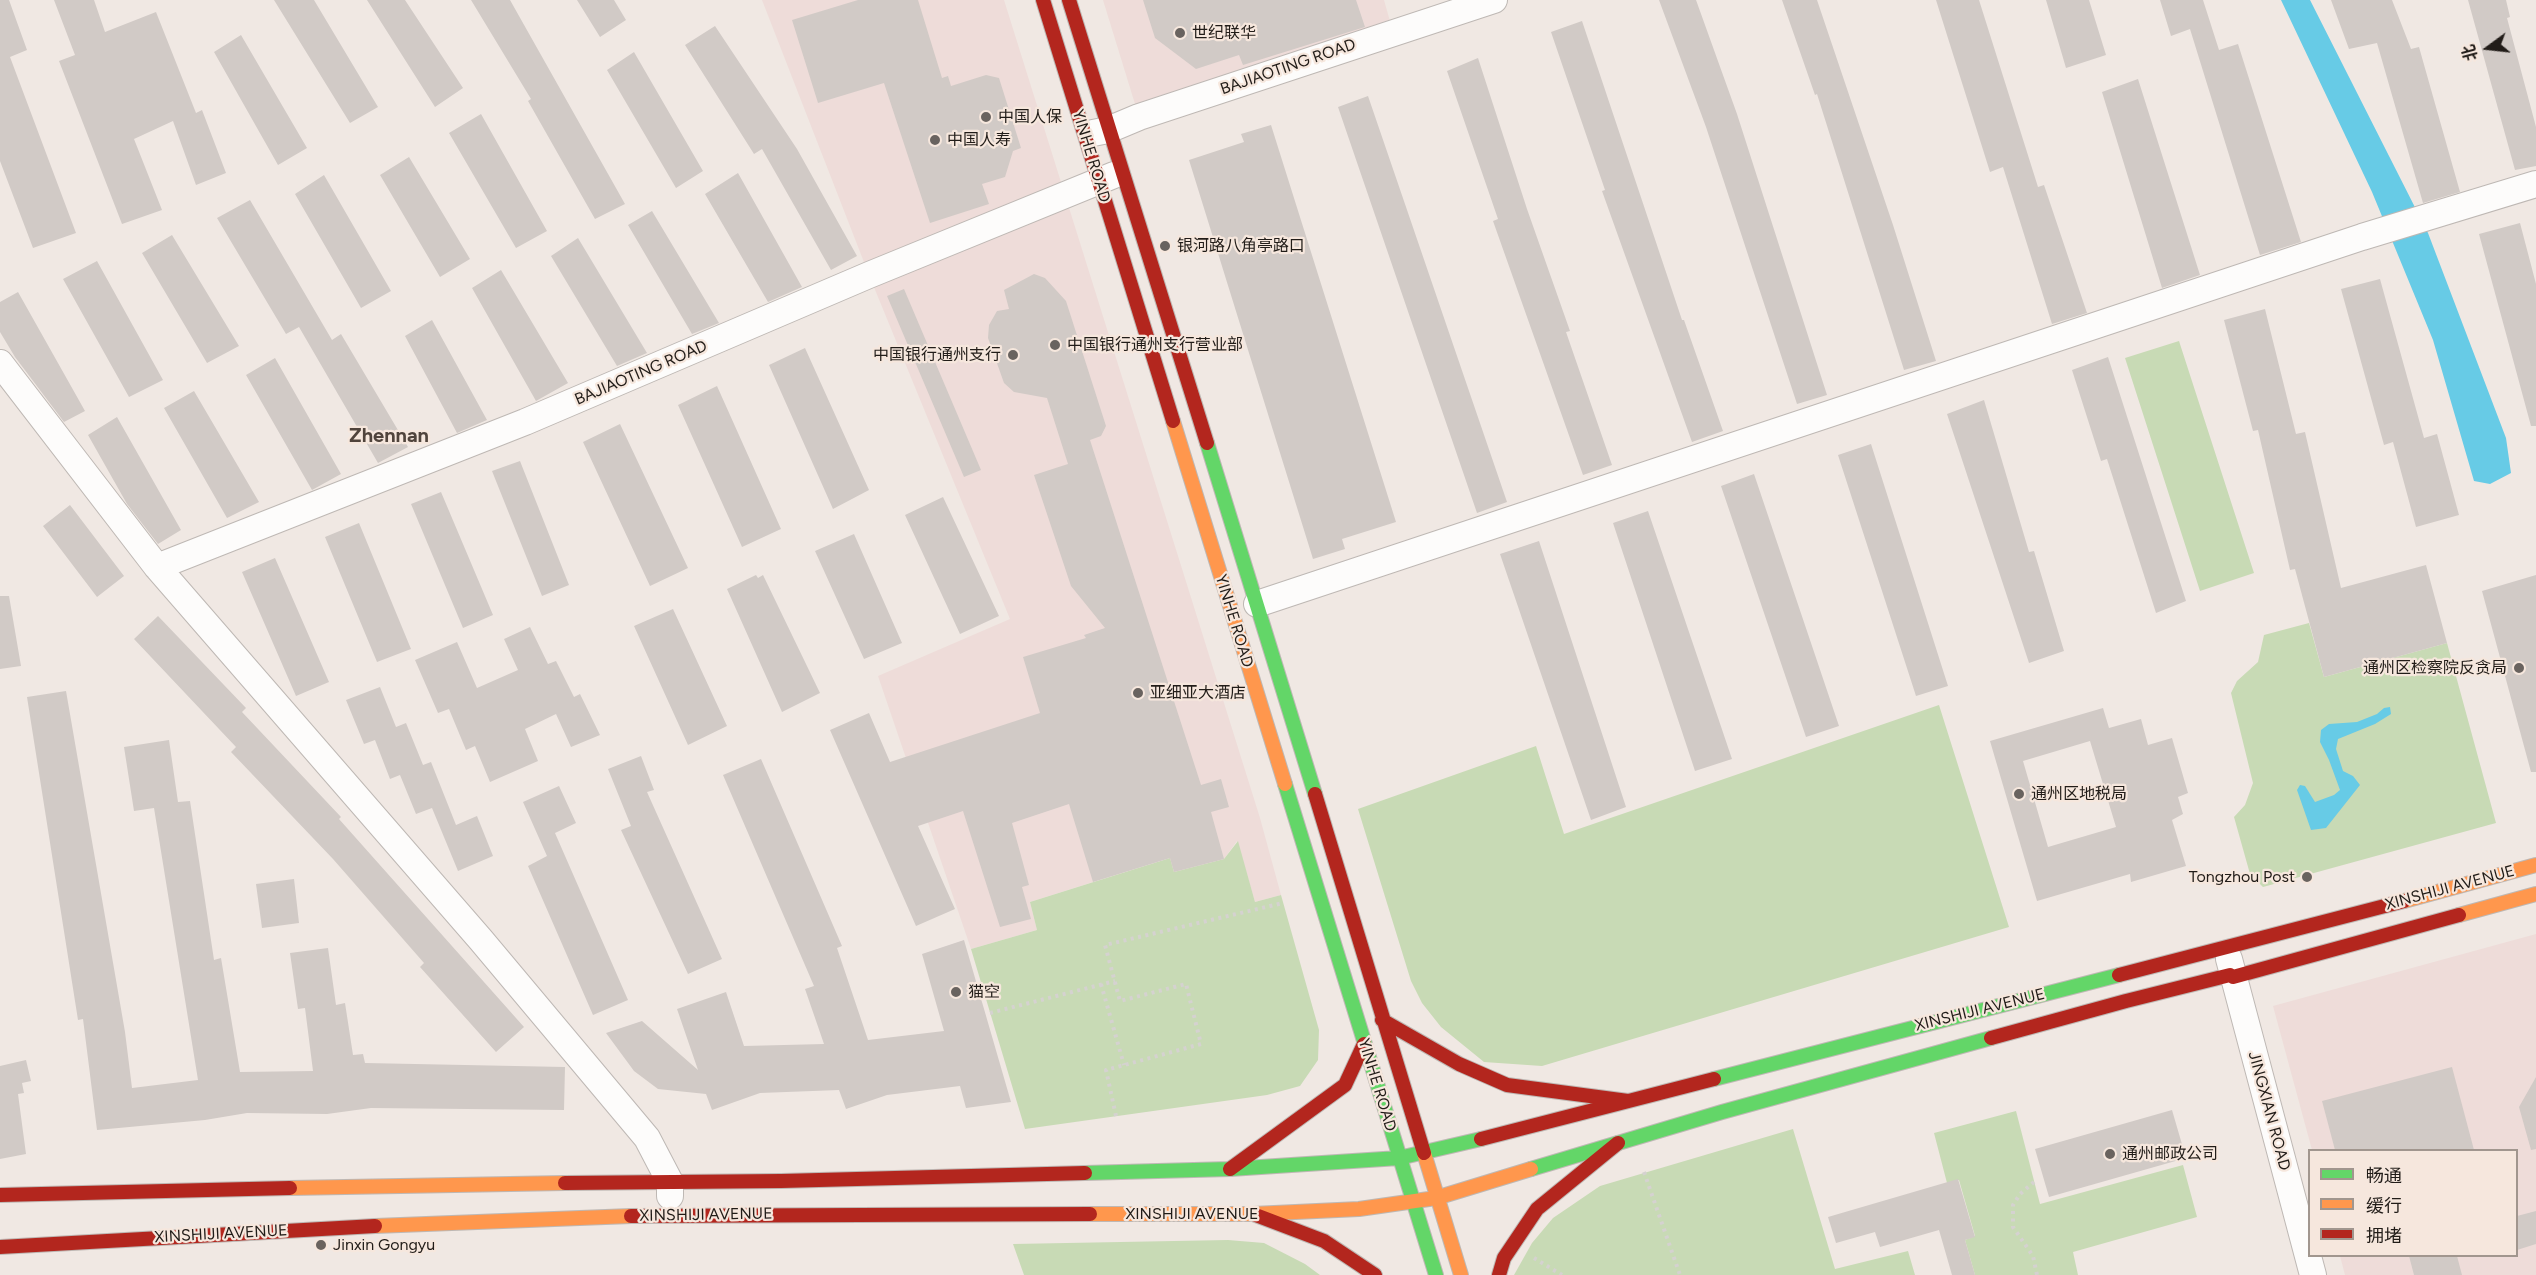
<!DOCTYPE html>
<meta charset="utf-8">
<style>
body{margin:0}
#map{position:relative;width:2536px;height:1275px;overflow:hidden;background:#f0e8e3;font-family:Figtree,"Noto Sans SC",sans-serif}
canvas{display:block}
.legend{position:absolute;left:2308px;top:1149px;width:210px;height:108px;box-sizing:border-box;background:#f6e7dd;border:2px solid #a1968e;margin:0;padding:8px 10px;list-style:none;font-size:18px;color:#211c18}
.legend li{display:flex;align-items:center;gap:12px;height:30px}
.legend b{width:30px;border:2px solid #a1968e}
.north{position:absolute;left:2458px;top:18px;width:60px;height:60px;-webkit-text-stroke:4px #f6e7dd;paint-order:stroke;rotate:255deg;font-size:16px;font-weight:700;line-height:24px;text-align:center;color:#211c18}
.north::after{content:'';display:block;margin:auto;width:21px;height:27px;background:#211c18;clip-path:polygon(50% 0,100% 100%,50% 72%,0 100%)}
</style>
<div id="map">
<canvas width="2536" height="1275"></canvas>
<ul class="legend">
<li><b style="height:8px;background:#63d668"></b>畅通</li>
<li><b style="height:8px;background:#ff974d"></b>缓行</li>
<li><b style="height:8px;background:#b3261e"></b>拥堵</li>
</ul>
<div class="north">北</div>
</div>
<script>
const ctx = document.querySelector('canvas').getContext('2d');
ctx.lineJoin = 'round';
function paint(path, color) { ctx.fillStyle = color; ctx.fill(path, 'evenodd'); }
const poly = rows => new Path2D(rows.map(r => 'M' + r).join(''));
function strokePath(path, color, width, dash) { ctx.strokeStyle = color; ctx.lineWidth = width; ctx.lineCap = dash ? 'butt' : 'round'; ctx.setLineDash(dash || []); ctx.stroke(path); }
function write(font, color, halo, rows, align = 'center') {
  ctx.font = font + ' Figtree,"Noto Sans SC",sans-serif'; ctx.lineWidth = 4.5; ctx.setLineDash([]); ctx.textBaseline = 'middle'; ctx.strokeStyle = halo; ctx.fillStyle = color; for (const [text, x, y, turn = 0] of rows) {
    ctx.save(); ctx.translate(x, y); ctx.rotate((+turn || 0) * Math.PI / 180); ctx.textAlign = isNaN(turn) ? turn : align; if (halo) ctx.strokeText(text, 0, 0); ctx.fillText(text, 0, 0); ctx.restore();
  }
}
paint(poly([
 [762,0,1004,0,1260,818,1281,895,1255,902,1237,841,1224,859,1174,872,1169,858,1030,902,1037,930,971,949,878,676,1010,619,869,275],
 [1103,0,1384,0,1393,32,1139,117],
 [2536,934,2536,1275,2345,1275,2340,1256,2516,1256,2516,1150,2312,1150,2273,1006]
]), '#eedcd9');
paint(poly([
 [2179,341,2254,573,2200,591,2125,358],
 [2309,623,2324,677,2447,643,2496,823,2263,887,2250,874,2234,817,2245,805,2253,783,2231,693,2237,681,2258,662,2264,635],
 [1939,705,2009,927,1542,1066,1484,1062,1441,1027,1422,1003,1411,981,1358,809,1536,746,1564,834],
 [1238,841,1255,902,1281,895,1319,1030,1318,1060,1300,1086,1267,1095,1025,1129,971,949,1037,930,1030,902,1170,858,1174,872,1224,859],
 [2016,1111,2040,1204,2183,1165,2197,1217,2073,1252,2078,1275,1975,1275,1965,1240,1975,1236,1959,1180,1947,1183,1934,1133],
 [1793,1129,1835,1269,1908,1251,1915,1275,1514,1275,1532,1243,1553,1218,1600,1186],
 [1228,1240,1264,1243,1305,1264,1320,1275,1024,1275,1013,1244]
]), '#c8dab5');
paint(poly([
 [2281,0,2310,0,2428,233,2506,438,2511,473,2490,484,2474,481,2433,340,2372,192],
 [2390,707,2391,714,2375,724,2338,739,2336,749,2343,771,2353,776,2360,785,2326,828,2311,830,2297,790,2300,785,2305,786,2315,802,2334,795,2340,790,2329,760,2320,742,2321,730,2329,724,2357,722,2377,714,2384,708]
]), '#67cbe6');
paint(poly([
 [0,0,9,0,27,50,10,57,76,233,33,248,0,161],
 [54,0,94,0,105,32,156,12,196,113,202,110,226,173,196,185,173,121,134,139,162,210,122,224,59,61,75,55],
 [274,0,314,0,378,107,350,123],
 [367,0,405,0,463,88,435,107],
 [471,0,510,0,625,204,595,219,528,101,531,99],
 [577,0,614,0,626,20,600,37],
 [858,0,918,0,942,78,948,76,951,86,986,75,999,78,1021,148,1013,151,1005,177,982,184,989,204,930,223,884,83,818,103,792,20],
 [1143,0,1356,0,1365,27,1243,65,1239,55,1196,69,1155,38],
 [1659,0,1696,0,1737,114,1827,395,1797,404,1706,127],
 [1782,0,1817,0,1893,225,1936,361,1904,370,1817,94,1815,95],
 [1936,0,1979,0,2038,187,2044,185,2087,313,2052,324,2003,167,1990,172],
 [2046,0,2089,0,2106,55,2066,68],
 [2160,0,2203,0,2219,50,2238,44,2301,242,2260,255,2190,29,2171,36],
 [2331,0,2392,0,2411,49,2419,47,2460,192,2423,203,2377,43,2349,49],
 [2468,0,2506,0,2510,17,2507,18,2536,127,2536,166,2515,170],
 [1582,21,1682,320,1684,320,1723,431,1692,442,1602,191,1605,190,1551,32],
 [715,26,797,149,857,256,831,270,762,149,754,154,685,45],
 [241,35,307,148,278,165,214,52],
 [634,52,703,171,676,188,607,70],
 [1478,58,1527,209,1570,331,1566,332,1612,465,1583,475,1493,221,1498,219,1447,71],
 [2138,79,2200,275,2162,288,2102,92],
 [1368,96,1507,502,1477,513,1338,107],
 [481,114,547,231,516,248,449,133],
 [1271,125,1396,522,1342,539,1345,549,1313,559,1189,160,1244,142,1241,134],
 [409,157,470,259,440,277,380,175],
 [738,173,802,287,768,302,705,194],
 [324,175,391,291,361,308,295,194],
 [250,200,332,340,341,334,408,447,378,463,299,327,286,334,217,218],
 [652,211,719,323,692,334,628,225],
 [2520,223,2536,284,2536,426,2531,426,2479,234],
 [172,235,239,346,207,363,142,253],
 [578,238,647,353,617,366,551,256],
 [97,261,163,380,129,397,63,279],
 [501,270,568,383,536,401,472,288],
 [1034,274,1045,278,1066,301,1106,426,1101,436,1090,440,1201,785,1221,779,1229,807,1211,812,1224,859,1174,872,1170,858,1093,882,1069,804,1012,823,1029,885,1022,887,1031,919,1000,927,963,811,918,826,955,909,916,926,830,730,869,713,890,762,1040,713,1023,657,1086,638,1084,635,1105,628,1071,586,1034,475,1068,464,1047,398,1014,392,1004,383,988,338,989,325,997,311,1009,309,1004,290],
 [2380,279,2424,438,2437,434,2459,515,2416,527,2393,442,2384,445,2341,289],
 [904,289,981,470,964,477,887,296],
 [18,292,85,411,64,422,15,357,0,332,0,302],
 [2265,309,2296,434,2305,432,2341,588,2426,565,2447,643,2324,677,2295,569,2290,570,2258,430,2253,431,2224,320],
 [432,320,487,420,457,433,405,336],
 [805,348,869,490,833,509,769,365],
 [2108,357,2186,601,2156,613,2107,459,2101,461,2072,370],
 [275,358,341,474,312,490,246,375],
 [717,386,781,529,742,547,678,405],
 [194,391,259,502,227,518,164,408],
 [1984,400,2029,552,2034,551,2064,651,2029,663,1947,414],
 [117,417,181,530,158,544,127,504,88,435],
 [620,424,688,568,650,586,583,442],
 [1871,444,1948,686,1916,696,1838,455],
 [520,461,569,585,542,596,492,471],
 [1754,474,1839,726,1806,737,1721,486],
 [441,492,493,615,463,628,411,504],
 [943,497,999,616,960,634,905,515],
 [70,505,124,576,97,597,43,526],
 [1648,511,1732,759,1695,771,1613,523],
 [359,523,411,649,377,662,325,537],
 [854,534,902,643,864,659,815,551],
 [1539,541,1626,807,1591,820,1500,554],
 [275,558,329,682,296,696,242,572],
 [756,575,758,578,763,575,820,693,782,712,727,589],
 [2536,575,2536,772,2531,772,2482,591],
 [0,596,9,596,21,666,0,669],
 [673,609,727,726,688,745,634,626],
 [158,616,246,708,242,712,341,817,339,819,524,1027,496,1052,420,967,424,963,333,859,231,752,236,747,134,639],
 [530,627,548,664,556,661,574,697,580,694,600,735,571,747,556,714,525,729,538,761,490,782,475,746,466,750,449,709,438,713,415,660,457,642,477,688,518,670,504,639],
 [380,687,396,727,406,723,423,765,431,762,456,825,477,816,493,856,458,871,432,808,416,814,400,775,390,779,375,740,364,744,346,700],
 [66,691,125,1032,132,1088,198,1080,154,808,134,811,124,747,169,740,178,802,190,801,214,960,221,958,240,1072,313,1071,305,1008,298,1009,290,953,328,948,336,1005,345,1003,353,1055,363,1054,365,1063,565,1067,564,1110,371,1108,327,1114,247,1113,205,1120,97,1130,83,1019,78,1020,27,697],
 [2103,708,2109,728,2141,719,2148,745,2172,738,2188,793,2178,797,2183,814,2172,820,2186,866,2131,882,2130,874,2037,901,1990,741],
 [2090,741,2116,827,2048,847,2023,761],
 [641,756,654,790,647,792,722,959,688,974,621,830,631,826,608,769],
 [761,759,842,946,837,948,868,1040,944,1031,922,954,964,940,1011,1102,966,1108,960,1086,887,1095,846,1109,839,1090,760,1093,712,1110,706,1094,658,1089,634,1071,606,1033,642,1021,698,1070,677,1009,726,992,744,1046,824,1044,805,989,814,986,723,775],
 [559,786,576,823,555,833,628,1000,593,1015,528,866,547,856,523,802],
 [294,879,299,923,262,928,256,884],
 [26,1060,31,1081,22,1083,24,1093,18,1094,26,1154,0,1159,0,1066],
 [2452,1067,2474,1150,2335,1150,2322,1101],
 [2536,1077,2536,1149,2531,1150,2519,1107],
 [2172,1110,2186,1158,2049,1197,2035,1149],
 [1958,1179,1975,1237,1965,1240,1975,1275,1952,1275,1939,1230,1880,1247,1875,1232,1836,1243,1828,1217],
 [2536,1211,2536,1244,2517,1250,2517,1216],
 [2409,1256,2457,1256,2462,1275,2414,1275]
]), '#d1cac6');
const street = poly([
 [1093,133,1108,130,1139,117,1494,0],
 [0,363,157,567,481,940,647,1138,670,1182,670,1196],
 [157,567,525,422,869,275,1114,175],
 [1257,604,2362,237,2536,184],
 [2229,959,2313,1275]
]);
const fast = poly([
 [1207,443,1315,794],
 [1285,784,1436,1275],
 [1714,1079,2119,975],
 [1531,1169,1722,1112,1991,1038],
 [1085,1173,1230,1169,1399,1158,1481,1139]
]);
const slow = poly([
 [1173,421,1285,784],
 [2404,901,2536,865],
 [2459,915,2536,894],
 [1424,1153,1461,1275],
 [290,1188,565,1183],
 [1090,1214,1253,1214,1359,1209,1436,1198,1531,1169],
 [375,1226,631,1216]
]);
const jam = poly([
 [1043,0,1173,421],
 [1069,0,1207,443],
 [1315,794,1424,1153],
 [2119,975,2404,901],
 [1382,1020,1459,1064,1507,1085,1628,1101],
 [1991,1038,2126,1001,2230,975,2233,977,2459,915],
 [1481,1139,1714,1079],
 [1230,1169,1345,1085,1364,1044],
 [565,1183,781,1181,1085,1173],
 [0,1195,290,1188],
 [1253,1214,1324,1241,1375,1275],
 [631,1216,1090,1214],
 [0,1247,375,1226],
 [1499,1275,1504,1258,1537,1209,1618,1143]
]);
strokePath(street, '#beb8b4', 28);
strokePath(fast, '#beb8b4', 16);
strokePath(slow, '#beb8b4', 16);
strokePath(jam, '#beb8b4', 16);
strokePath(poly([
 [1101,984,1124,1065],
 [990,1013,1115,981],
 [1116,1116,1106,1070,1201,1044,1186,984,1120,1001,1105,945,1283,903],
 [1644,1172,1680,1275],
 [2034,1182,2020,1194,2013,1205,2013,1227,2033,1256,2037,1275],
 [1534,1258,1562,1275]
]), '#d5d2d0', 4, [3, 4.5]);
strokePath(street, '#fdfcfb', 26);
strokePath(fast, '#63d668', 14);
strokePath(slow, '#ff974d', 14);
strokePath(jam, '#b3261e', 14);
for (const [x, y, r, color] of [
 [1180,33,6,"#69635f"],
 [986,117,6,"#69635f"],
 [935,140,6,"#69635f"],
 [1165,246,6,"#69635f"],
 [1055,345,6,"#69635f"],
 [1013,355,6,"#69635f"],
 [2519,668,6,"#69635f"],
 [1138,693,6,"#69635f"],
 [2019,794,6,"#69635f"],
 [2307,877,6,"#69635f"],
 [956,992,6,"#69635f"],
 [2110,1154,6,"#69635f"],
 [321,1245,6,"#69635f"]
]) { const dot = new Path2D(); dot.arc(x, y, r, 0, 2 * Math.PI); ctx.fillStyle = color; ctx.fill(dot); strokePath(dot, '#f6e7dd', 2); }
write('16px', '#211c18', '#f6e7dd', [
 ["世纪联华",1192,33],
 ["中国人保",998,117],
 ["中国人寿",947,140],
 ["银河路八角亭路口",1177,246],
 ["中国银行通州支行营业部",1067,345],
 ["中国银行通州支行",1001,355,"right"],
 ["通州区检察院反贪局",2507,668,"right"],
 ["亚细亚大酒店",1150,693],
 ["通州区地税局",2031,794],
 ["Tongzhou Post",2295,877,"right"],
 ["猫空",968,992],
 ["通州邮政公司",2122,1154],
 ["Jinxin Gongyu",333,1245]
], 'left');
write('16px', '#211c18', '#f6e7dd', [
 ["BAJIAOTING ROAD",1288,67,-19],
 ["YINHE ROAD",1091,156,73],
 ["BAJIAOTING ROAD",641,373,-23],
 ["YINHE ROAD",1234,621,73],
 ["XINSHIJI AVENUE",2450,888,-15],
 ["XINSHIJI AVENUE",1980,1010,-14],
 ["YINHE ROAD",1377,1085,73],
 ["JINGXIAN ROAD",2269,1111,75],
 ["XINSHIJI AVENUE",1192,1214],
 ["XINSHIJI AVENUE",706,1215,-1],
 ["XINSHIJI AVENUE",221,1234,-3]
]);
write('bold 20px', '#50443c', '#f6e7dd', [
 ["Zhennan",389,436]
]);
</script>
